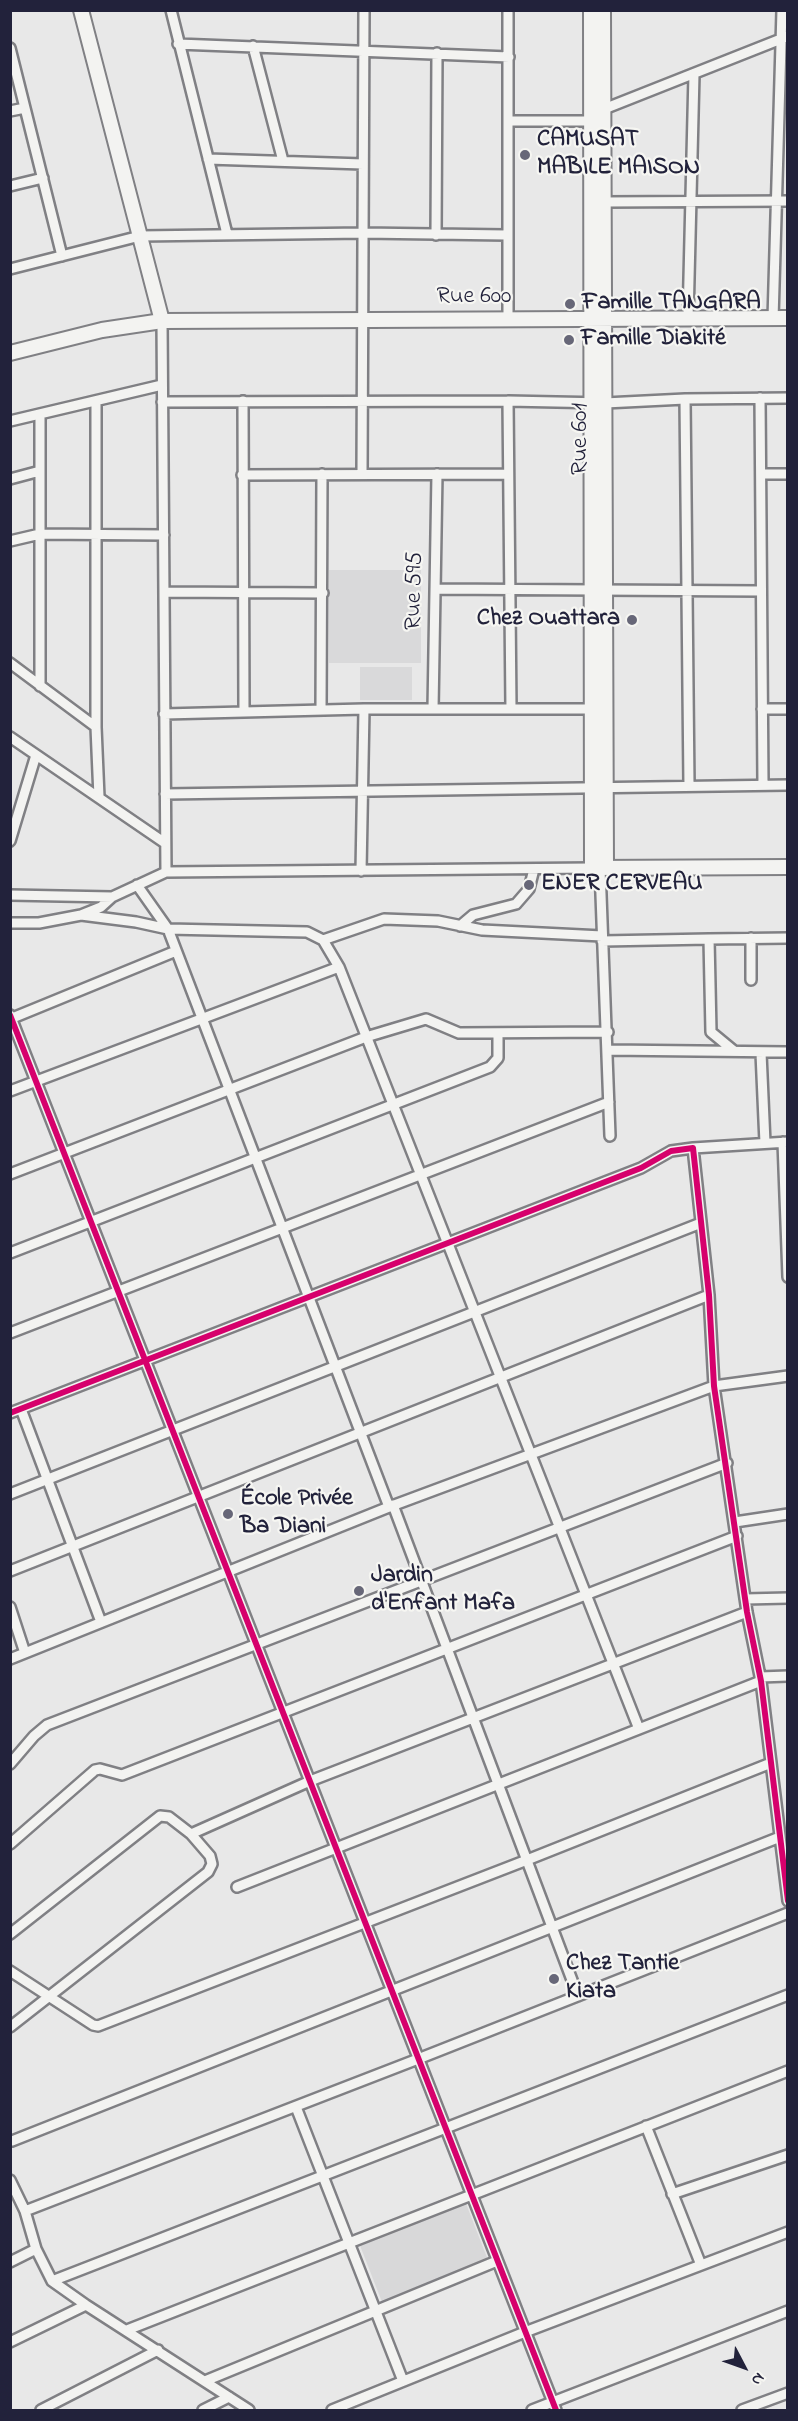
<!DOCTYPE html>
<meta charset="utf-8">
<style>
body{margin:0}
#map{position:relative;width:798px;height:2421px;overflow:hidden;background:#e8e8e8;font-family:"Indie Flower",sans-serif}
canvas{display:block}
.frame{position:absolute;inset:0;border:12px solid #22223b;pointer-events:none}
.north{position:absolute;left:714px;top:2337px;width:60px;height:60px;-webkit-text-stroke:4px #f6f6f2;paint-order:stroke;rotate:131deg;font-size:16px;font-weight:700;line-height:24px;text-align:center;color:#22223b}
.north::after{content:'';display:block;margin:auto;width:21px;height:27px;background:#22223b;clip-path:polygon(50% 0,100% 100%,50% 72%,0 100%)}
</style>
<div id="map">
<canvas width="798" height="2421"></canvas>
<div class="frame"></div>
<div class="north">N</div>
</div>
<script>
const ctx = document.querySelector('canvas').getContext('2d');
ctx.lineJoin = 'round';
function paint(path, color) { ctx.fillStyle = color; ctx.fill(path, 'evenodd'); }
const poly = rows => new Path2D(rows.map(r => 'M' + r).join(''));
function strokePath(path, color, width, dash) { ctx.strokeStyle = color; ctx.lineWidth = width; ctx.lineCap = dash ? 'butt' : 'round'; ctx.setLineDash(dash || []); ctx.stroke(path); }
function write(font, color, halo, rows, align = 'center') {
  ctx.font = font + ' "Indie Flower",sans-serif'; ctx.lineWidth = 4.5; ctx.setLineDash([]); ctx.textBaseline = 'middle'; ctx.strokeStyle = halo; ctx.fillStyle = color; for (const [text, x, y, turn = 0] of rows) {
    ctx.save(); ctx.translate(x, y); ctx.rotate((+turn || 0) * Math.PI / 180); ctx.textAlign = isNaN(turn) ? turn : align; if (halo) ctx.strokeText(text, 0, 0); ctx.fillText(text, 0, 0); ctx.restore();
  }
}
paint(poly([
 [465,2201,488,2260,382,2302,359,2243]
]), '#d8d8d9');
paint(poly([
 [329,570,421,570,421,663,329,663],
 [412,667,412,700,360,700,360,667]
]), '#d9d9da');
const street = poly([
 [171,10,227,234],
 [508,10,508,320],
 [178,44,509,57],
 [253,46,283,161],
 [10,48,62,256],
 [604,109,786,37],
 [10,111,25,108],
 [508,121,591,121],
 [208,159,363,164],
 [10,186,43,178],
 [604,202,788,201],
 [436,235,437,53],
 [10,269,140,236,363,233,506,235],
 [688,319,694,74],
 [773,319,782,10],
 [162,321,166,872],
 [760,398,763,785],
 [685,399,689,786],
 [96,401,96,727,99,797],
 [243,401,244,711],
 [508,401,511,709],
 [162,402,508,401,605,403,685,399,788,398],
 [40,414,40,686],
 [10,421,162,385],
 [362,474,364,10],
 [761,474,788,474],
 [242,475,507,474],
 [10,479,40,471],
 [10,541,40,534,164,535],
 [435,589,761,591],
 [165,592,323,593],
 [10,663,96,727],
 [433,709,437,474],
 [762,709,788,709],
 [321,710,322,474],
 [164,714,364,709,597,709],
 [10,737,165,843],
 [165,794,788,785],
 [10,841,36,755],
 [600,868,610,1136],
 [361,871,364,709],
 [137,885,168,929,389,1507],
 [10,895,112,897,166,872,592,868],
 [81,915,136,922,168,929,307,932,323,940,339,967,639,1729],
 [10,923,39,923,81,915,101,907,112,897],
 [460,926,473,915,516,904,529,889,534,869],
 [751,938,751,980],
 [709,939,788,938],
 [323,940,384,919,438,921,482,930,602,936],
 [602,941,709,939,711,1032,734,1051],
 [10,1015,556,2410],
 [10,1019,176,951],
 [608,1050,788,1052],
 [761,1053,765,1143],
 [10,1091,339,967],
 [783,1142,788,1277],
 [693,1148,788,1142],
 [10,1174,366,1037,426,1019,459,1033,608,1032],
 [10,1253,490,1067,498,1058,498,1033],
 [10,1333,609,1102],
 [21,1409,101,1622],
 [10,1413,641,1168,671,1151,693,1148,709,1295,714,1386,747,1612,761,1681,788,1901],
 [10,1494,701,1223],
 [393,1505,578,1996],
 [735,1522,788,1514],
 [10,1571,709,1295],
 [745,1599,788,1598],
 [10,1607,25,1653],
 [10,1659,389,1507,714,1386,788,1376],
 [760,1677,788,1676],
 [10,1764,34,1736,47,1725,727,1463],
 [191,1834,310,1781,747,1612],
 [10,1844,95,1770,100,1769,122,1775,737,1536],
 [237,1887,761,1681],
 [10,1934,160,1816,169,1817,191,1834,210,1856,212,1864,208,1872,10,2027],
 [10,1971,93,2025,98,2026,527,1860,771,1763],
 [296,2107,403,2381],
 [646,2126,701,2265],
 [12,2141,780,1837],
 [10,2180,25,2211,36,2249,52,2281,86,2305,249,2410],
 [672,2194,788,2155],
 [25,2211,418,2059,788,1913],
 [10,2262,36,2249],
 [52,2281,788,1995],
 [127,2330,788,2071],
 [10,2342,86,2305],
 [205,2381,497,2261],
 [41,2410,158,2350],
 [203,2410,229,2397],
 [332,2410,525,2332,788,2232],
 [532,2410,788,2311],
 [742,2410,788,2393]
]);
const secondary = poly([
 [81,10,162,321],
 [591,10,592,868,788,867],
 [603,10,606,868],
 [10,353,102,330,162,321,788,318]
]);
strokePath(street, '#808084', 14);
strokePath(secondary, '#808084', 18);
strokePath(street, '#f3f3f1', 9);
strokePath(secondary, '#f3f3f1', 14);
strokePath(poly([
 [10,1015,556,2410],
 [10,1413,641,1168,671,1151,693,1148,709,1295,714,1386,747,1612,761,1681,788,1901]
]), '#d6006c', 6);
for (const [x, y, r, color] of [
 [525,155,6,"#676778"],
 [570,304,6,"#676778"],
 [569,340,6,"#676778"],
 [632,620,6,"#676778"],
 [529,885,6,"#676778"],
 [228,1514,6,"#676778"],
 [359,1591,6,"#676778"],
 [554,1979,6,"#676778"]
]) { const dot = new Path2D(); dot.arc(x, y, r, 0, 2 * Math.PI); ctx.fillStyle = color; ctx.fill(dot); strokePath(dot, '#f6f6f2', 2); }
write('bold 24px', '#22223b', '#f6f6f2', [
 ["CAMUSAT",537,141],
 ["MABILE MAISON",537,169],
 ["Famille TANGARA",582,304],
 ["Famille Diakité",581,340],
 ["Chez Ouattara",620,620,"right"],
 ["ENER CERVEAU",541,885],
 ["École Privée",240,1500],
 ["Ba Diani",240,1528],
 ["Jardin",371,1577],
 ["d'Enfant Mafa",371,1605],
 ["Chez Tantie",566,1965],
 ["Kiata",566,1993]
], 'left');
write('24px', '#22223b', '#f6f6f2', [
 ["Rue 600",474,298],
 ["Rue 601",582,439,-90],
 ["Rue 595",416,591,-89]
]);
</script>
